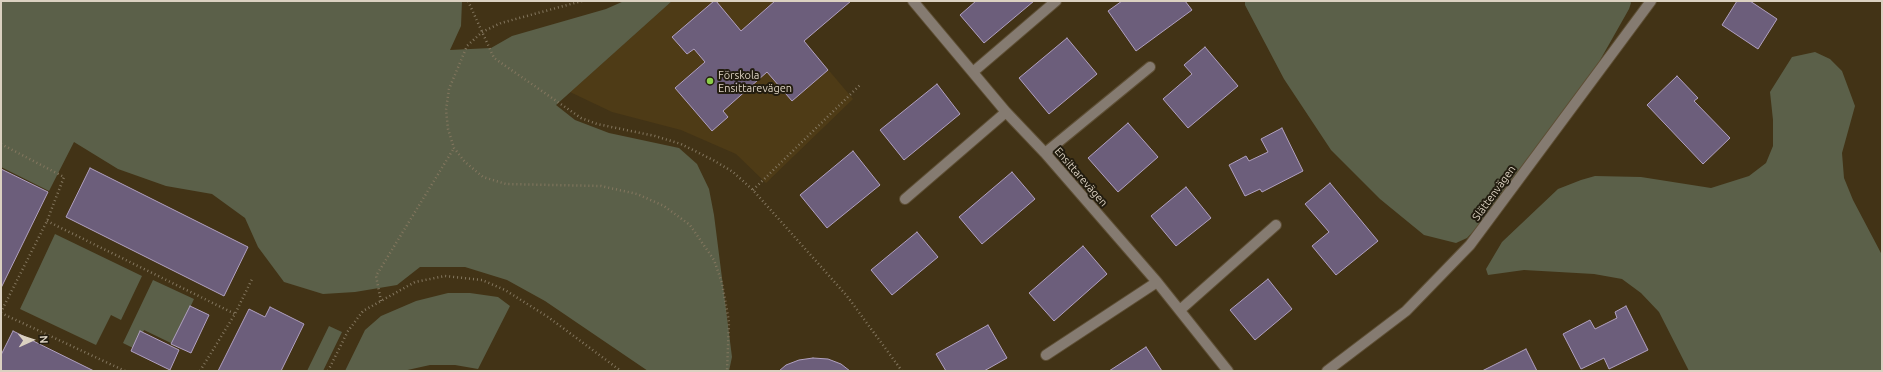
<!DOCTYPE html>
<meta charset="utf-8">
<style>
body{margin:0}
#map{position:relative;width:1883px;height:372px;overflow:hidden;background:#423316;font-family:Ubuntu,sans-serif}
canvas{display:block}
.frame{position:absolute;inset:0;border:2px solid #dbd1c1;pointer-events:none}
.north{position:absolute;left:12px;top:320px;width:40px;height:40px;-webkit-text-stroke:3px #221c0f;paint-order:stroke;rotate:87deg;font-size:11px;font-weight:700;line-height:16px;text-align:center;color:#dbd1c1}
.north::after{content:'';display:block;margin:auto;width:14px;height:18px;background:#dbd1c1;clip-path:polygon(50% 0,100% 100%,50% 72%,0 100%)}
</style>
<div id="map">
<canvas width="1883" height="372"></canvas>
<div class="frame"></div>
<div class="north">N</div>
</div>
<script>
const ctx = document.querySelector('canvas').getContext('2d');
ctx.lineJoin = 'round';
function paint(path, color) { ctx.fillStyle = color; ctx.fill(path, 'evenodd'); }
const poly = rows => new Path2D(rows.map(r => 'M' + r).join(''));
function strokePath(path, color, width, dash) { ctx.strokeStyle = color; ctx.lineWidth = width; ctx.lineCap = dash ? 'butt' : 'round'; ctx.setLineDash(dash || []); ctx.stroke(path); }
function write(font, color, halo, rows, align = 'center') {
  ctx.font = font + ' Ubuntu,sans-serif'; ctx.lineWidth = 4; ctx.setLineDash([]); ctx.textBaseline = 'middle'; ctx.strokeStyle = halo; ctx.fillStyle = color; for (const [text, x, y, turn = 0] of rows) {
    ctx.save(); ctx.translate(x, y); ctx.rotate((+turn || 0) * Math.PI / 180); ctx.textAlign = isNaN(turn) ? turn : align; if (halo) ctx.strokeText(text, 0, 0); ctx.fillText(text, 0, 0); ctx.restore();
  }
}
paint(poly([
 [672,1,851,1,804,41,853,99,766,183,736,154,681,130,612,112,570,92]
]), '#4e3b16');
paint(poly([
 [1,1,462,1,461,26,450,50,491,48,512,36,606,9,624,1,672,1,556,105,575,120,609,133,679,148,697,164,709,189,714,215,732,357,729,371,648,371,545,301,507,280,465,267,420,267,397,285,355,292,323,294,284,282,258,247,245,218,212,194,166,186,118,169,74,142,49,191,1,167],
 [1245,1,1630,1,1631,3,1629,9,1599,62,1479,225,1467,238,1456,243,1424,235,1380,199,1331,150,1284,79,1245,5],
 [1815,52,1830,59,1842,71,1855,106,1842,153,1844,178,1853,200,1882,255,1882,371,1689,371,1659,312,1641,293,1622,279,1594,274,1524,270,1488,275,1486,269,1502,242,1558,189,1581,180,1595,176,1641,177,1711,188,1749,176,1766,163,1773,146,1773,120,1770,92,1792,57],
 [55,234,142,276,121,320,111,315,96,345,20,309],
 [153,280,194,299,173,344,144,330,135,349,123,343],
 [448,293,470,293,498,297,510,306,478,369,455,365,430,365,403,371,345,371,365,330,381,316,416,301],
 [329,326,342,332,323,371,307,371]
]), '#5b6049');
const building = poly([
 [714,1,716,1,741,31,775,1,851,1,804,41,828,70,792,101,767,72,723,111,728,117,712,131,675,88,705,62,694,49,687,54,672,37,714,1],
 [976,1,1034,1,984,43,960,15,976,1],
 [1122,1,1185,1,1192,10,1136,51,1108,11,1122,1],
 [1737,1,1750,1,1777,19,1758,49,1722,25,1737,1],
 [1067,38,1097,74,1049,114,1019,78,1067,38],
 [1205,47,1238,86,1188,128,1163,99,1192,74,1184,65,1205,47],
 [1677,76,1698,98,1694,101,1730,138,1703,164,1647,105,1677,76],
 [937,84,960,114,904,160,880,130,937,84],
 [1128,123,1158,157,1118,192,1088,158,1128,123],
 [1282,128,1303,171,1262,192,1260,189,1245,196,1229,165,1246,156,1249,161,1268,152,1261,139,1282,128],
 [853,151,880,185,827,228,800,195,853,151],
 [90,168,248,247,224,296,66,217,90,168],
 [1,169,48,192,1,288,1,169],
 [1012,172,1035,199,982,244,959,217,1012,172],
 [1330,183,1378,241,1336,275,1312,246,1329,232,1305,204,1330,183],
 [1186,187,1211,218,1176,246,1151,216,1186,187],
 [917,232,938,257,892,295,871,270,917,232],
 [1083,246,1107,274,1054,321,1029,293,1083,246],
 [1268,279,1292,309,1255,340,1230,310,1268,279],
 [190,306,209,315,191,353,171,344,190,306],
 [1626,306,1648,350,1609,369,1604,358,1581,369,1563,334,1590,320,1595,329,1617,318,1615,312,1626,306],
 [270,307,304,324,281,371,218,371,249,309,265,317,270,307],
 [988,325,1007,358,984,371,946,371,936,354,988,325],
 [13,331,94,371,1,371,1,355,13,331],
 [140,331,179,350,170,370,131,351,140,331],
 [1146,347,1162,371,1109,371,1146,347],
 [1526,349,1537,371,1482,371,1526,349],
 [813,358,828,359,841,364,850,371,779,371,786,365,799,360,813,358]
]);
paint(building, '#6c5e7b');
strokePath(building, '#b1a1c1', 1);
const minor = poly([
 [913,1,1006,112,1045,153,1157,282,1228,371],
 [973,72,1056,1],
 [1045,153,1150,67],
 [905,199,1006,112],
 [1180,310,1276,225],
 [1046,355,1157,282],
 [1327,371,1406,311,1470,245,1651,1]
]);
strokePath(minor, '#5e4f35', 12);
strokePath(poly([
 [468,1,494,58,581,118,597,124,655,136,681,144,713,160,733,172,753,190,847,296,902,371],
 [582,1,501,23,482,32,467,46,449,89,446,110,448,129,454,148,465,162,483,177,506,184,601,186,637,194,664,206,690,225,714,260,722,283,729,322,727,371],
 [1,144,64,177,47,221,1,312],
 [753,190,861,84],
 [47,221,235,314],
 [381,301,376,276,454,148],
 [1,313,125,371],
 [200,371,235,314,253,277],
 [328,371,348,331,363,311,415,282,445,276,482,280,505,290,548,317,621,371]
]), '#84775f', 2.5, [1, 3]);
strokePath(minor, '#857b71', 10);
for (const [x, y, r, color] of [
 [710,81,4,"#8ace48"]
]) { const dot = new Path2D(); dot.arc(x, y, r, 0, 2 * Math.PI); ctx.fillStyle = color; ctx.fill(dot); strokePath(dot, '#221c0f', 1.5); }
write('11px', '#dbd1c1', '#221c0f', [
 ["Förskola",718,75],
 ["Ensittarevägen",718,88]
], 'left');
write('11px', '#dbd1c1', '#221c0f', [
 ["Ensittarevägen",1081,177,49],
 ["Slättenvägen",1494,193,-54]
]);
</script>
